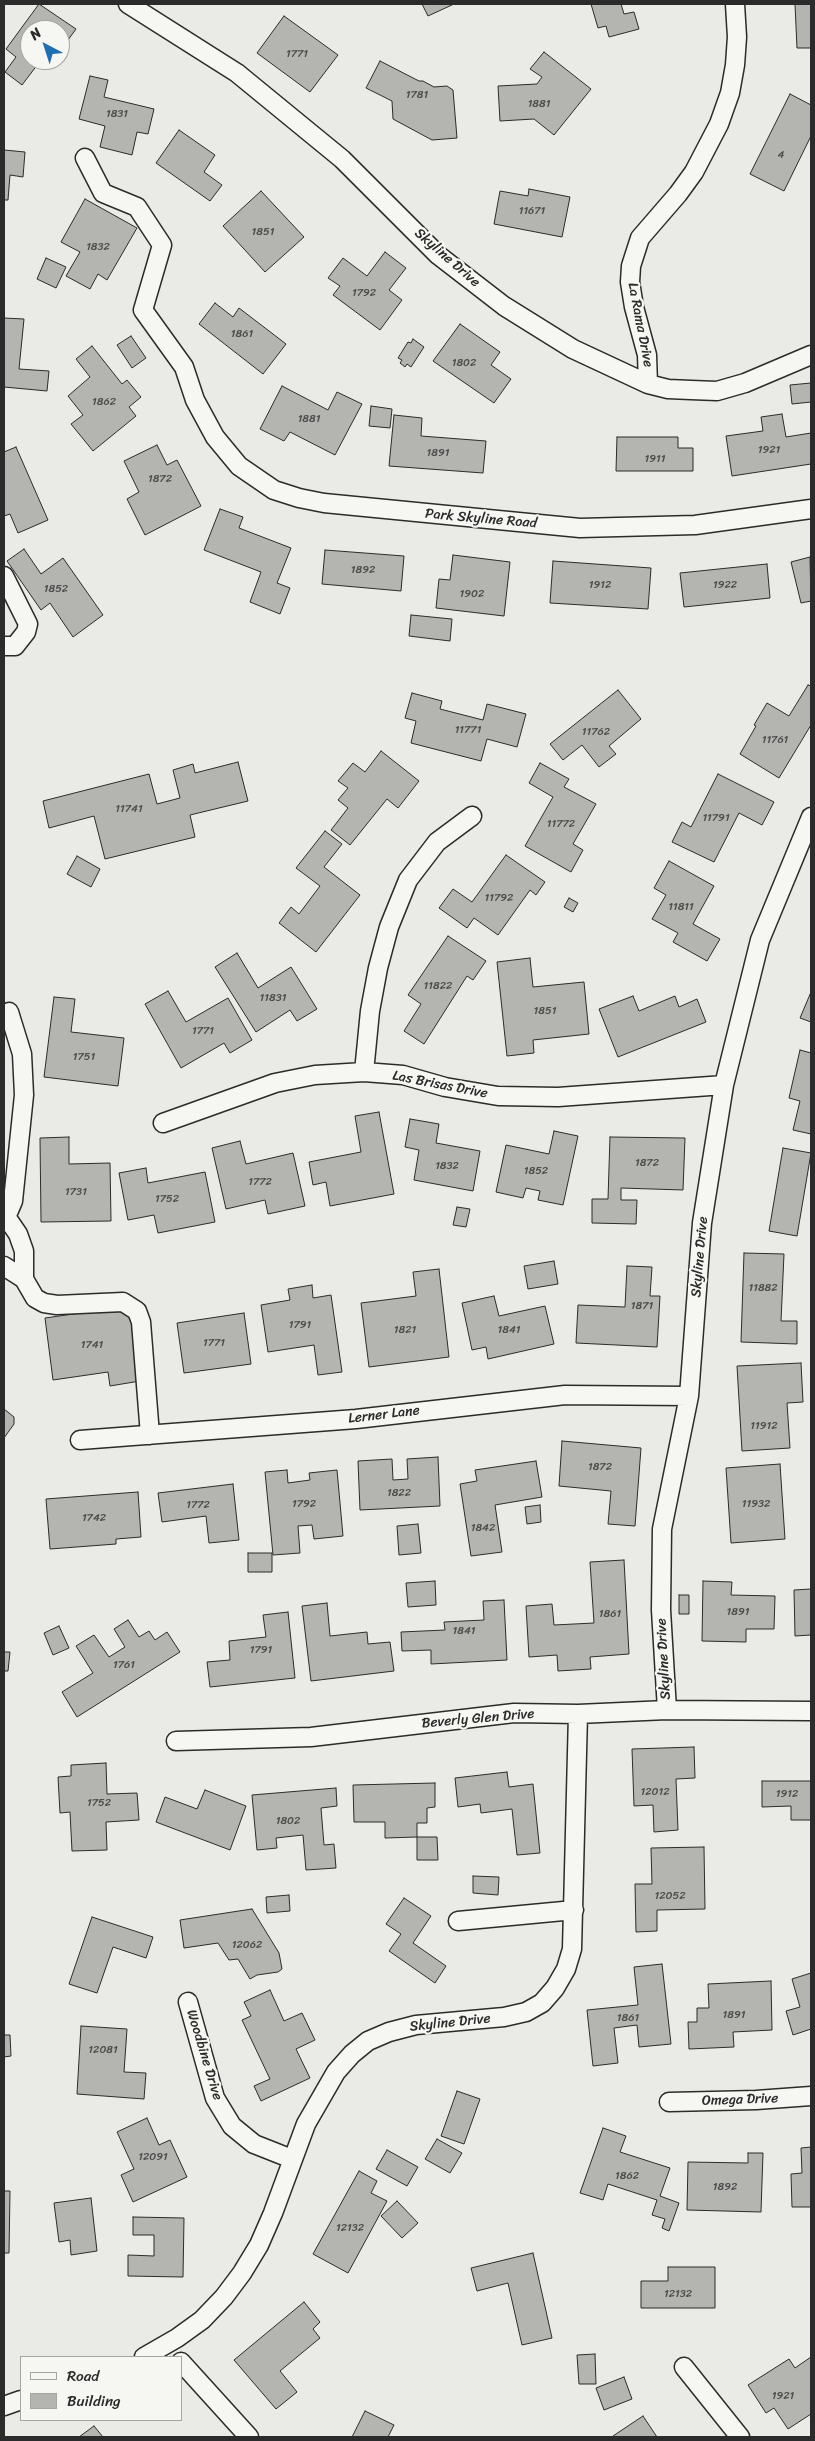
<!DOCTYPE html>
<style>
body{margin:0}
#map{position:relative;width:815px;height:2441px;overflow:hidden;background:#eaeae6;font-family:Sriracha,sans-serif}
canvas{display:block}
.frame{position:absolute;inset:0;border:5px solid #2b2b2b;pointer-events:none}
.legend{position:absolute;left:20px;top:2356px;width:162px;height:65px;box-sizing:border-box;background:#f6f6f2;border:1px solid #a5a5a2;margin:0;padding:6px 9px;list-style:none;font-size:15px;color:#2b2b2b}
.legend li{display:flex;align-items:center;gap:10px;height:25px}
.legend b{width:25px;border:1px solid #a5a5a2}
.north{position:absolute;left:20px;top:20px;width:50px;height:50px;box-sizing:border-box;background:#f6f6f2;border:1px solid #a5a5a2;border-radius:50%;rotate:320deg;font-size:14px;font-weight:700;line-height:20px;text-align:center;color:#2b2b2b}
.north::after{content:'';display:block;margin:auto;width:18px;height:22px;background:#1f6fb2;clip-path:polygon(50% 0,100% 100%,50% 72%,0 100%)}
</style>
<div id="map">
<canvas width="815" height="2441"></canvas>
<div class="frame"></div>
<ul class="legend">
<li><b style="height:6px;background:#f6f6f2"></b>Road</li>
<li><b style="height:14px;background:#b4b4b1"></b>Building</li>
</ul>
<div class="north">N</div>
</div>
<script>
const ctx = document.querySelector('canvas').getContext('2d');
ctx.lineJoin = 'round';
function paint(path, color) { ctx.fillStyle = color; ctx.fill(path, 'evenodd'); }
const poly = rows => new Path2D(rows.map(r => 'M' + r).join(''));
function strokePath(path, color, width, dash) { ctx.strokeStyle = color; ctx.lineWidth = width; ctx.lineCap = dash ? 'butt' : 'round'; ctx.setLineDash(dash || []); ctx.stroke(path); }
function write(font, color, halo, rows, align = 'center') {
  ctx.font = font + ' Sriracha,sans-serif'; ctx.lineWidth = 4.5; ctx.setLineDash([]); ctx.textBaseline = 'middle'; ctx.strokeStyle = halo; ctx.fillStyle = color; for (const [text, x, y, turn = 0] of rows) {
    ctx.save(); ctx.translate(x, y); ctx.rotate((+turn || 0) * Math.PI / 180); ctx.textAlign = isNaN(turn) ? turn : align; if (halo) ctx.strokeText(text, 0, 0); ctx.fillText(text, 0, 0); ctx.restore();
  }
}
const building = poly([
 [39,4,76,29,60,51,60,30,30,30,30,60,41,60,22,85,5,72,16,57,6,49,39,4],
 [422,4,454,4,428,16,422,4],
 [591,4,621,4,624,14,634,12,639,29,609,37,606,26,598,28,591,4],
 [795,4,811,4,811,48,797,48,795,4],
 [284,16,338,55,310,92,257,53,284,16],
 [544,52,591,89,554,135,534,119,500,121,498,86,537,84,542,77,530,69,544,52],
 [380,61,419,81,423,81,434,87,447,86,453,90,457,138,432,140,393,119,392,101,366,88,380,61],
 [90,76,108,80,104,97,154,109,148,134,137,132,132,155,100,147,105,126,79,119,90,76],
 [790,94,811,105,811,136,784,191,750,174,790,94],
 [179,130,215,155,204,172,222,185,210,201,156,163,179,130],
 [4,150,25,152,23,177,10,175,8,200,4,200,4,150],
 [529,189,570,197,562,237,494,224,500,191,528,196,529,189],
 [261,191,304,237,265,272,223,226,261,191],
 [85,199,137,228,107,280,98,274,90,289,66,276,80,252,61,242,85,199],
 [385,252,406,268,389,290,402,300,380,330,333,295,340,286,328,278,343,258,367,276,385,252],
 [46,258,66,267,56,288,37,279,46,258],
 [215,303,233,317,239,308,286,344,263,374,199,324,215,303],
 [4,318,24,319,19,369,49,371,47,391,4,387,4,318],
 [460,324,500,352,491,365,511,379,494,403,433,361,460,324],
 [131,336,146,358,132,368,117,345,131,336],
 [413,339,424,347,411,367,407,364,405,367,400,363,402,360,398,358,408,342,411,343,413,339],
 [92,346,122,384,127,380,141,397,129,407,136,416,93,451,71,424,83,415,68,396,90,377,76,359,92,346],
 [811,383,811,402,792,404,790,385,811,383],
 [282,386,328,410,337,392,362,404,335,455,290,432,284,441,260,429,282,386],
 [371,406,392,409,390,428,369,426,371,406],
 [782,414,786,437,811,433,811,464,732,476,726,436,763,431,761,417,782,414],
 [394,415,422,418,421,436,486,441,483,473,389,466,394,415],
 [617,437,678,437,678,448,693,448,693,471,616,471,617,437],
 [157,445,167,465,177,460,201,506,145,535,127,499,139,492,124,461,157,445],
 [16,447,48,520,18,533,10,514,4,516,4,452,16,447],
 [220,509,243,517,239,528,291,548,277,583,290,588,280,614,250,602,261,572,204,550,220,509],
 [24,549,41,574,63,558,103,615,73,637,50,603,41,610,7,561,24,549],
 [325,550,404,556,401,591,322,584,325,550],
 [453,555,510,562,504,616,436,608,439,579,450,580,453,555],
 [810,557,811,601,801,603,791,562,810,557],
 [553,561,651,568,648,609,550,603,553,561],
 [767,564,770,598,684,607,680,573,767,564],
 [411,615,452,619,450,641,409,636,411,615],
 [808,685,811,686,811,725,779,778,740,754,756,726,754,725,767,703,789,716,808,685],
 [618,690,641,719,609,746,616,754,599,767,582,745,563,760,550,744,618,690],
 [412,693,442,701,440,709,483,720,487,704,526,714,517,747,487,739,481,761,411,743,416,721,405,718,412,693],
 [381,751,419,781,398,808,387,799,350,845,331,830,348,808,338,800,348,788,338,781,353,763,365,772,381,751],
 [238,762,248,801,190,815,195,837,105,859,94,816,49,828,43,801,149,774,157,804,180,798,173,770,193,764,195,773,238,762],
 [540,763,569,779,564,787,596,804,573,844,583,850,571,872,525,846,553,797,529,783,540,763],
 [718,774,774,802,762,825,739,813,714,862,672,842,682,822,691,827,718,774],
 [325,831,342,844,324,867,360,895,316,952,279,923,291,907,299,914,320,886,296,868,325,831],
 [506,855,545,882,536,895,530,890,498,935,474,918,467,928,439,908,453,889,472,902,506,855],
 [77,856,100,869,91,887,67,874,77,856],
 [669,861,714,886,693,924,720,939,707,961,673,942,678,933,652,919,666,895,654,888,669,861],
 [569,898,578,903,573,912,564,907,569,898],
 [448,936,486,961,473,980,467,976,424,1044,404,1031,421,1004,408,995,448,936],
 [237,953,258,988,291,967,317,1009,297,1021,290,1010,256,1032,215,967,237,953],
 [530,958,533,987,584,982,589,1034,533,1040,534,1053,507,1056,497,962,530,958],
 [168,991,186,1022,228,998,252,1040,230,1053,224,1043,181,1068,145,1004,168,991],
 [811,992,811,1022,800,1018,811,992],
 [633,996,639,1011,675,996,679,1007,697,999,706,1022,618,1057,599,1009,633,996],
 [54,997,75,999,71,1032,124,1038,118,1086,44,1077,54,997],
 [800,1050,811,1053,811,1134,793,1130,800,1101,789,1098,800,1050],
 [379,1112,394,1194,330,1206,326,1182,313,1185,309,1162,361,1152,355,1116,379,1112],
 [410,1119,439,1124,436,1143,480,1151,473,1191,414,1180,419,1150,405,1147,410,1119],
 [554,1131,578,1136,563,1205,538,1200,540,1191,526,1188,523,1198,496,1192,506,1145,549,1154,554,1131],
 [69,1137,69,1164,110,1163,111,1221,41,1222,40,1138,69,1137],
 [610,1137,685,1138,683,1190,621,1188,621,1200,637,1200,636,1224,592,1223,592,1199,608,1199,610,1137],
 [240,1141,246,1164,293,1153,305,1206,268,1214,265,1200,226,1209,212,1148,240,1141],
 [783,1148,811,1153,797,1236,769,1231,783,1148],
 [146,1168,148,1183,205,1172,215,1222,158,1233,154,1215,128,1220,119,1173,146,1168],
 [457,1207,470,1209,466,1227,453,1225,457,1207],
 [744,1253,784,1254,781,1321,797,1321,797,1344,741,1342,744,1253],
 [554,1261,558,1284,528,1289,524,1266,554,1261],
 [627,1266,652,1267,650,1296,660,1296,657,1347,576,1343,578,1305,625,1307,627,1266],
 [439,1269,449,1357,369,1367,361,1303,416,1296,413,1272,439,1269],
 [312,1285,313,1298,331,1295,342,1372,318,1375,314,1345,268,1352,261,1305,290,1300,288,1289,312,1285],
 [494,1296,499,1316,545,1306,554,1344,488,1359,486,1347,472,1350,462,1303,494,1296],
 [130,1306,140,1381,110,1386,108,1372,53,1380,45,1318,130,1306],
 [244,1313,251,1364,184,1373,177,1323,244,1313],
 [801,1363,803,1402,787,1403,790,1448,742,1451,737,1366,801,1363],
 [4,1409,14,1417,14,1424,4,1438,4,1409],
 [562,1441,641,1448,635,1526,608,1524,611,1491,559,1486,562,1441],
 [438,1457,440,1506,360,1510,358,1461,392,1459,393,1480,408,1479,407,1459,438,1457],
 [536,1461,542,1497,495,1505,502,1552,471,1556,460,1484,477,1481,475,1470,536,1461],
 [780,1464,785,1539,731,1543,726,1468,780,1464],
 [287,1470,288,1483,310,1480,309,1473,337,1470,343,1536,314,1539,312,1525,298,1526,300,1553,273,1555,265,1472,287,1470],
 [233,1484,239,1540,209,1543,206,1516,162,1522,158,1493,233,1484],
 [138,1492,141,1537,116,1539,116,1544,50,1549,46,1499,138,1492],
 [540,1505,541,1522,527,1524,525,1507,540,1505],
 [418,1524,421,1553,399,1555,397,1526,418,1524],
 [248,1553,272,1553,272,1572,248,1572,248,1553],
 [624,1560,629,1654,590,1657,591,1669,558,1671,557,1655,529,1657,526,1606,552,1604,554,1625,594,1623,590,1562,624,1560],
 [435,1581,436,1605,408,1607,406,1583,435,1581],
 [703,1581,732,1582,731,1595,775,1596,774,1629,746,1629,746,1642,702,1641,703,1581],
 [811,1589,811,1635,795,1636,794,1590,811,1589],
 [679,1595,689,1595,689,1614,679,1614,679,1595],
 [504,1600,507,1660,431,1664,431,1650,402,1651,401,1632,445,1630,444,1622,484,1620,483,1601,504,1600],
 [327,1603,330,1636,367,1632,368,1644,390,1642,394,1671,311,1681,302,1606,327,1603],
 [288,1612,295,1678,210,1687,207,1662,230,1660,229,1641,266,1637,263,1615,288,1612],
 [128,1620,139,1637,149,1631,155,1640,167,1632,180,1652,77,1717,62,1692,93,1673,76,1646,94,1635,109,1657,125,1647,114,1629,128,1620],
 [59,1626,69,1648,53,1655,44,1633,59,1626],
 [4,1652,10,1652,8,1671,4,1671,4,1652],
 [694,1747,695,1778,676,1779,678,1830,654,1832,653,1805,634,1806,632,1749,694,1747],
 [106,1763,107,1794,137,1793,139,1820,106,1822,107,1850,72,1851,70,1812,60,1813,58,1777,71,1776,71,1765,106,1763],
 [507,1772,509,1787,533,1784,540,1853,517,1855,512,1809,481,1813,480,1804,458,1807,455,1778,507,1772],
 [762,1781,811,1781,811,1820,791,1820,791,1806,762,1807,762,1781],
 [435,1783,435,1807,427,1808,427,1823,417,1823,417,1837,437,1837,438,1860,417,1860,417,1837,385,1838,385,1822,354,1822,353,1785,435,1783],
 [336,1788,337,1806,321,1808,324,1845,334,1844,336,1868,306,1870,303,1835,276,1838,277,1848,257,1850,252,1795,336,1788],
 [205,1790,246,1806,230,1850,156,1822,165,1797,197,1809,205,1790],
 [704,1847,705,1909,657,1910,657,1931,636,1932,635,1884,652,1884,651,1848,704,1847],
 [473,1876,499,1877,498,1895,473,1893,473,1876],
 [289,1895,290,1911,267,1913,266,1897,289,1895],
 [404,1898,431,1916,413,1943,446,1966,435,1983,389,1951,401,1934,386,1924,404,1898],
 [252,1909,279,1953,282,1969,278,1972,257,1975,250,1979,238,1959,229,1960,218,1943,184,1948,180,1920,252,1909],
 [92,1917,153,1937,146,1958,113,1947,97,1993,69,1984,92,1917],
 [662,1964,671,2044,639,2047,637,2025,614,2028,618,2063,593,2066,587,2010,638,2005,634,1967,662,1964],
 [811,1973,811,2029,793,2035,786,2011,800,2007,792,1979,811,1973],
 [771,1981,772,2030,733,2032,734,2047,689,2049,688,2022,697,2022,697,2008,709,2008,708,1984,771,1981],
 [270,1990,284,2021,302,2013,315,2040,296,2049,310,2078,261,2101,254,2086,270,2079,242,2020,251,2016,244,2002,270,1990],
 [81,2026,127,2029,124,2072,146,2073,144,2099,77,2094,81,2026],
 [4,2035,10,2035,11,2056,4,2057,4,2035],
 [457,2091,480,2099,464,2144,441,2136,457,2091],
 [147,2118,159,2145,170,2140,187,2177,133,2202,121,2175,134,2169,117,2132,147,2118],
 [603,2128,626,2136,620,2152,670,2168,660,2196,679,2203,669,2231,662,2228,665,2219,652,2215,657,2200,608,2184,603,2200,580,2193,603,2128],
 [437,2139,462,2153,450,2173,425,2159,437,2139],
 [811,2147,811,2207,792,2207,791,2174,802,2173,801,2148,811,2147],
 [387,2150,418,2167,407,2186,376,2169,387,2150],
 [748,2153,763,2153,761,2212,687,2210,688,2162,748,2163,748,2153],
 [359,2171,377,2181,371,2193,387,2201,348,2273,313,2254,359,2171],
 [4,2191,10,2191,9,2253,4,2253,4,2191],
 [91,2198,97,2251,71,2255,70,2240,59,2242,54,2203,91,2198],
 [397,2201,418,2223,402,2238,381,2216,397,2201],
 [133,2217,184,2218,183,2277,128,2276,128,2255,154,2256,154,2235,133,2235,133,2217],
 [533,2253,552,2338,522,2345,508,2283,477,2291,471,2268,533,2253],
 [668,2267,715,2267,715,2308,641,2308,641,2281,668,2281,668,2267],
 [304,2302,320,2322,313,2329,320,2338,280,2371,297,2392,276,2409,234,2360,304,2302],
 [595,2354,596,2384,579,2384,577,2355,595,2354],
 [811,2357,811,2414,788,2429,774,2408,766,2413,748,2385,789,2359,795,2368,811,2357],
 [624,2377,632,2399,604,2410,596,2388,624,2377],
 [365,2411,394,2425,388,2437,352,2437,365,2411],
 [643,2416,657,2437,614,2437,613,2436,643,2416],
 [94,2426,103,2437,79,2437,94,2426]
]);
paint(building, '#b4b4b1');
strokePath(building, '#2b2b2b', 1);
const minor = poly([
 [128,4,237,73,342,159,438,255,504,306,573,349,648,384,668,389,691,390,717,391,745,383,811,355],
 [85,158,103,193,137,207,162,245,143,310,184,367,195,400,215,437,239,466,274,490,299,498,324,503,580,528,695,525,811,509],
 [648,384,647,355,634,307,630,282,631,266,640,238,678,194,694,172,719,124,730,93,735,65,737,37,735,4],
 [4,576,28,624,26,632,15,646,4,646],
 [364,1072,370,1011,378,968,389,927,408,880,437,842,472,816],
 [163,1123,275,1083,315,1075,364,1072,403,1075,445,1087,498,1096,558,1097,724,1085],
 [7,1218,18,1234,24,1251,24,1279],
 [4,1222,13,1201,24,1095,22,1054,9,1012],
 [4,1266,24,1279,35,1298,44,1303,57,1305,123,1302,137,1311,141,1322,150,1435],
 [80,1440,356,1419,565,1395,689,1396],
 [667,1710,661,1610,662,1529,689,1396,702,1223,724,1085,760,940,811,817],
 [176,1741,311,1737,514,1713,578,1714,667,1710,811,1711],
 [458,1921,574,1910],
 [188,2002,215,2098,232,2126,254,2144,292,2159],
 [669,2102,756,2100,811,2096],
 [144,2357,177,2338,202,2320,224,2297,242,2273,259,2245,273,2213,306,2124,336,2072,352,2054,368,2041,389,2032,416,2025,504,2017,526,2012,542,2003,555,1988,566,1969,572,1949,578,1714],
 [181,2362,249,2437],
 [684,2367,740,2437],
 [4,2406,21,2400]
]);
strokePath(minor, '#2b2b2b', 21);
strokePath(minor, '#f6f6f2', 18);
write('11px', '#4d4d4c', null, [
 ["1771",297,54],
 ["1781",417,95],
 ["1881",539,104],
 ["1831",117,114],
 ["4",781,155],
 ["11671",532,211],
 ["1851",263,232],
 ["1832",98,247],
 ["1792",364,293],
 ["1861",242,334],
 ["1802",464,363],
 ["1862",104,402],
 ["1881",309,419],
 ["1921",769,450],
 ["1891",438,453],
 ["1911",655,459],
 ["1872",160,479],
 ["1892",363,570],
 ["1912",600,585],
 ["1922",725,585],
 ["1852",56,589],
 ["1902",472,594],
 ["11771",468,730],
 ["11762",596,732],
 ["11761",775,740],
 ["11741",129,809],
 ["11791",716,818],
 ["11772",561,824],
 ["11792",499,898],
 ["11811",681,907],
 ["11822",438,986],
 ["11831",273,998],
 ["1851",545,1011],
 ["1771",203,1031],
 ["1751",84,1057],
 ["1872",647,1163],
 ["1832",447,1166],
 ["1852",536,1171],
 ["1772",260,1182],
 ["1731",76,1192],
 ["1752",167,1199],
 ["11882",763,1288],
 ["1871",642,1306],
 ["1791",300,1325],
 ["1821",405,1330],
 ["1841",509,1330],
 ["1771",214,1343],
 ["1741",92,1345],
 ["11912",764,1426],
 ["1872",600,1467],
 ["1822",399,1493],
 ["1792",304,1504],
 ["11932",756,1504],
 ["1772",198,1505],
 ["1742",94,1518],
 ["1842",483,1528],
 ["1891",738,1612],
 ["1861",610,1614],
 ["1841",464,1631],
 ["1791",261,1650],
 ["1761",124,1665],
 ["12012",655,1792],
 ["1912",787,1794],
 ["1752",99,1803],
 ["1802",288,1821],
 ["12052",670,1896],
 ["12062",247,1945],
 ["1891",734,2015],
 ["1861",628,2018],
 ["12081",103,2050],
 ["12091",153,2157],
 ["1862",627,2176],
 ["1892",725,2187],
 ["12132",350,2228],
 ["12132",678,2294],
 ["1921",783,2396]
]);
write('14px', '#2b2b2b', '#f6f6f2', [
 ["Skyline Drive",447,258,41],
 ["La Rama Drive",640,325,79],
 ["Park Skyline Road",481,519,5],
 ["Las Brisas Drive",440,1085,11],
 ["Skyline Drive",700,1257,-85],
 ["Lerner Lane",384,1415,-7],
 ["Skyline Drive",664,1659,-93],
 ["Beverly Glen Drive",478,1719,-5],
 ["Skyline Drive",450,2023,-6],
 ["Woodbine Drive",204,2055,73],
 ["Omega Drive",740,2100,-2]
]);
</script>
